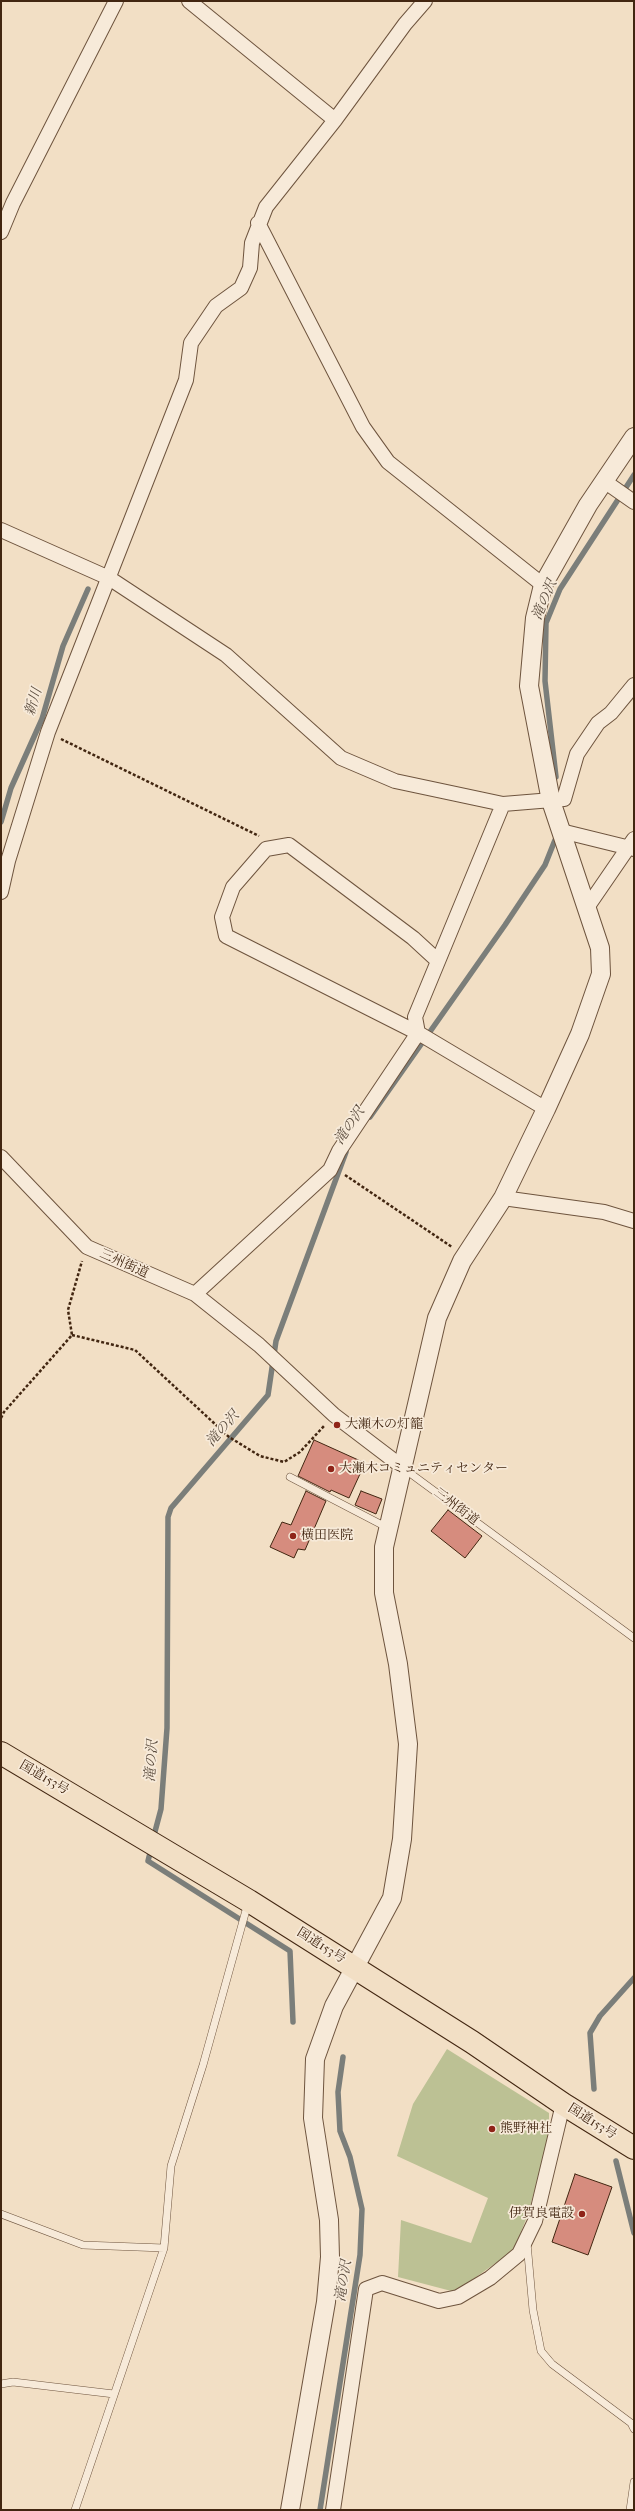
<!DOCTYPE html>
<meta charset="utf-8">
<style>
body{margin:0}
#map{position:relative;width:635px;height:2511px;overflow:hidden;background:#f2dfc5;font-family:"IM FELL French Canon",serif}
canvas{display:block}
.frame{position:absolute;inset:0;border:2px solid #422611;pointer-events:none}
</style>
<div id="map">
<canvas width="635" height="2511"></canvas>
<div class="frame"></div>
</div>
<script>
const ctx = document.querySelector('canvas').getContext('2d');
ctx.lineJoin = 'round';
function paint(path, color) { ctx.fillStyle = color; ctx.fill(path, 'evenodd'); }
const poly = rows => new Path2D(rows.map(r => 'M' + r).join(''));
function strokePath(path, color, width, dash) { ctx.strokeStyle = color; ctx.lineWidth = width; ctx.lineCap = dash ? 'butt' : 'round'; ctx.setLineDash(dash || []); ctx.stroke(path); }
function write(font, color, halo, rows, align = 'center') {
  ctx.font = font + ' "IM FELL French Canon","Noto Serif JP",serif'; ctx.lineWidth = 3.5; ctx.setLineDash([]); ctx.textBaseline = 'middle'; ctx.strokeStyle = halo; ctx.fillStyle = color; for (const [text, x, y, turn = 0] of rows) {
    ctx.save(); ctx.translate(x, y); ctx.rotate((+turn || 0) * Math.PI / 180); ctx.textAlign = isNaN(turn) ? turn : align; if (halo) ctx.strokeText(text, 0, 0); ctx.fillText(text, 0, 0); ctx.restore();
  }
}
paint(poly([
 [447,2049,549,2113,549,2137,528,2214,514,2250,455,2292,398,2277,401,2220,471,2243,488,2198,397,2156,413,2104]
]), '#bcc194');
strokePath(poly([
 [556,777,545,681,546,623,560,589,634,475],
 [1,822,11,788,42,719,63,646,88,589],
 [370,1117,505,925,545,865,555,840],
 [153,1839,161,1809,167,1728,168,1517,171,1508,268,1395,276,1341,346,1152],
 [151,1849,148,1861,290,1951,293,2022],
 [594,2089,590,2033,600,2016,634,1978],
 [616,2161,634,2233],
 [320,2510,360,2255,362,2209,350,2157,340,2131,338,2092,343,2057]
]), '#7b7e7a', 5.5);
const building = poly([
 [314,1440,365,1463,349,1498,331,1490,330,1492,298,1476,314,1440],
 [306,1491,326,1501,305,1550,298,1549,294,1558,270,1547,282,1522,291,1525,306,1491],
 [361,1491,382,1499,376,1514,355,1505,361,1491],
 [448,1510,482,1536,465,1558,431,1531,448,1510],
 [575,2174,612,2187,588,2255,552,2242,575,2174]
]);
paint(building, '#d68c7e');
strokePath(building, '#422611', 1);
const service = poly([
 [403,1468,634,1638],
 [290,1477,388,1528],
 [1,2214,83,2245,164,2248],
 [527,2243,533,2310,541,2351,552,2364,631,2423,634,2429],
 [1,2384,13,2382,114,2394],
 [75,2510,164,2248,171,2166,203,2065,248,1903],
 [630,2510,634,2482]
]);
const minor = poly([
 [189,1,335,120],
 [258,223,363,427,388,462,543,585],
 [1,232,13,203,116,1],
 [604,481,634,502],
 [1,530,109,578,226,655,341,758,395,781,503,804,564,799,577,754,598,723,611,713,634,685],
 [561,831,634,849],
 [1,892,8,861,48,732,186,380,191,343,216,306,241,288,250,268,252,243,266,207,335,120,405,24,425,1],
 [586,909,634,839],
 [438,961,413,938,289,845,266,849,233,887,222,917,226,936,420,1034,546,1109],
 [1,1157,87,1247,195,1294,259,1345,334,1415,401,1466],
 [503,1198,604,1212,634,1221],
 [195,1294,330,1170,339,1151,418,1033,415,1017,503,804],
 [333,2510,366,2289,382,2283,439,2301,458,2297,490,2278,519,2254,535,2221,563,2104]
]);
const tertiary = poly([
 [290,2510,326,2302,330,2257,329,2220,313,2118,315,2059,334,2006,392,1898,402,1839,408,1744,398,1664,384,1593,384,1547,437,1318,462,1261,503,1198,546,1109,580,1034,601,974,600,948,551,801,529,686,535,618,543,585,588,505,634,437]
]);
const trunk = poly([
 [1,1753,249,1901,472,2042,563,2104,634,2148]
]);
strokePath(service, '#6e543e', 8);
strokePath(minor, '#6e543e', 16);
strokePath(tertiary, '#6e543e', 20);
strokePath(trunk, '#422611', 24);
strokePath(poly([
 [61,739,259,836],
 [345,1175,452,1247],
 [72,1335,135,1350,229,1437,260,1456,284,1462,300,1452,324,1426],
 [1,1418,4,1412,72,1335,68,1310,82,1261]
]), '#422611', 2.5, [3, 2]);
strokePath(service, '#f7ead9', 7);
strokePath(minor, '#f7ead9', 14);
strokePath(tertiary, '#f7ead9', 18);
strokePath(trunk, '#f2dfc5', 22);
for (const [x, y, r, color] of [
 [337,1425,4,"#8f2418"],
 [331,1469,4,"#8f2418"],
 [293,1536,4,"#8f2418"],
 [492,2129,4,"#8f2418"],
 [582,2214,4,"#8f2418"]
]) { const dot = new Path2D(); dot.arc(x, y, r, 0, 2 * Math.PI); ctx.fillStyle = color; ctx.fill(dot); strokePath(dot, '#f7ead9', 1.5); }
write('13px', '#422611', '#f7ead9', [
 ["三州街道",124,1264,24],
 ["三州街道",456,1507,37],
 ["国道153号",44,1778,30],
 ["国道153号",321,1946,32],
 ["国道153号",592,2122,32]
]);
write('13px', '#422611', '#f7ead9', [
 ["大瀬木の灯籠",345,1425],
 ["大瀬木コミュニティセンター",339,1469],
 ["横田医院",301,1536],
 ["熊野神社",500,2129],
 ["伊賀良電設",574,2214,"right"]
], 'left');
write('italic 14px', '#5a4b3d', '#f7ead9', [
 ["滝の沢",545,600,-67],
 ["新川",34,702,-73],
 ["滝の沢",350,1126,-56],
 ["滝の沢",223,1429,-49],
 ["滝の沢",152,1761,-86],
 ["滝の沢",344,2281,-81]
]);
</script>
